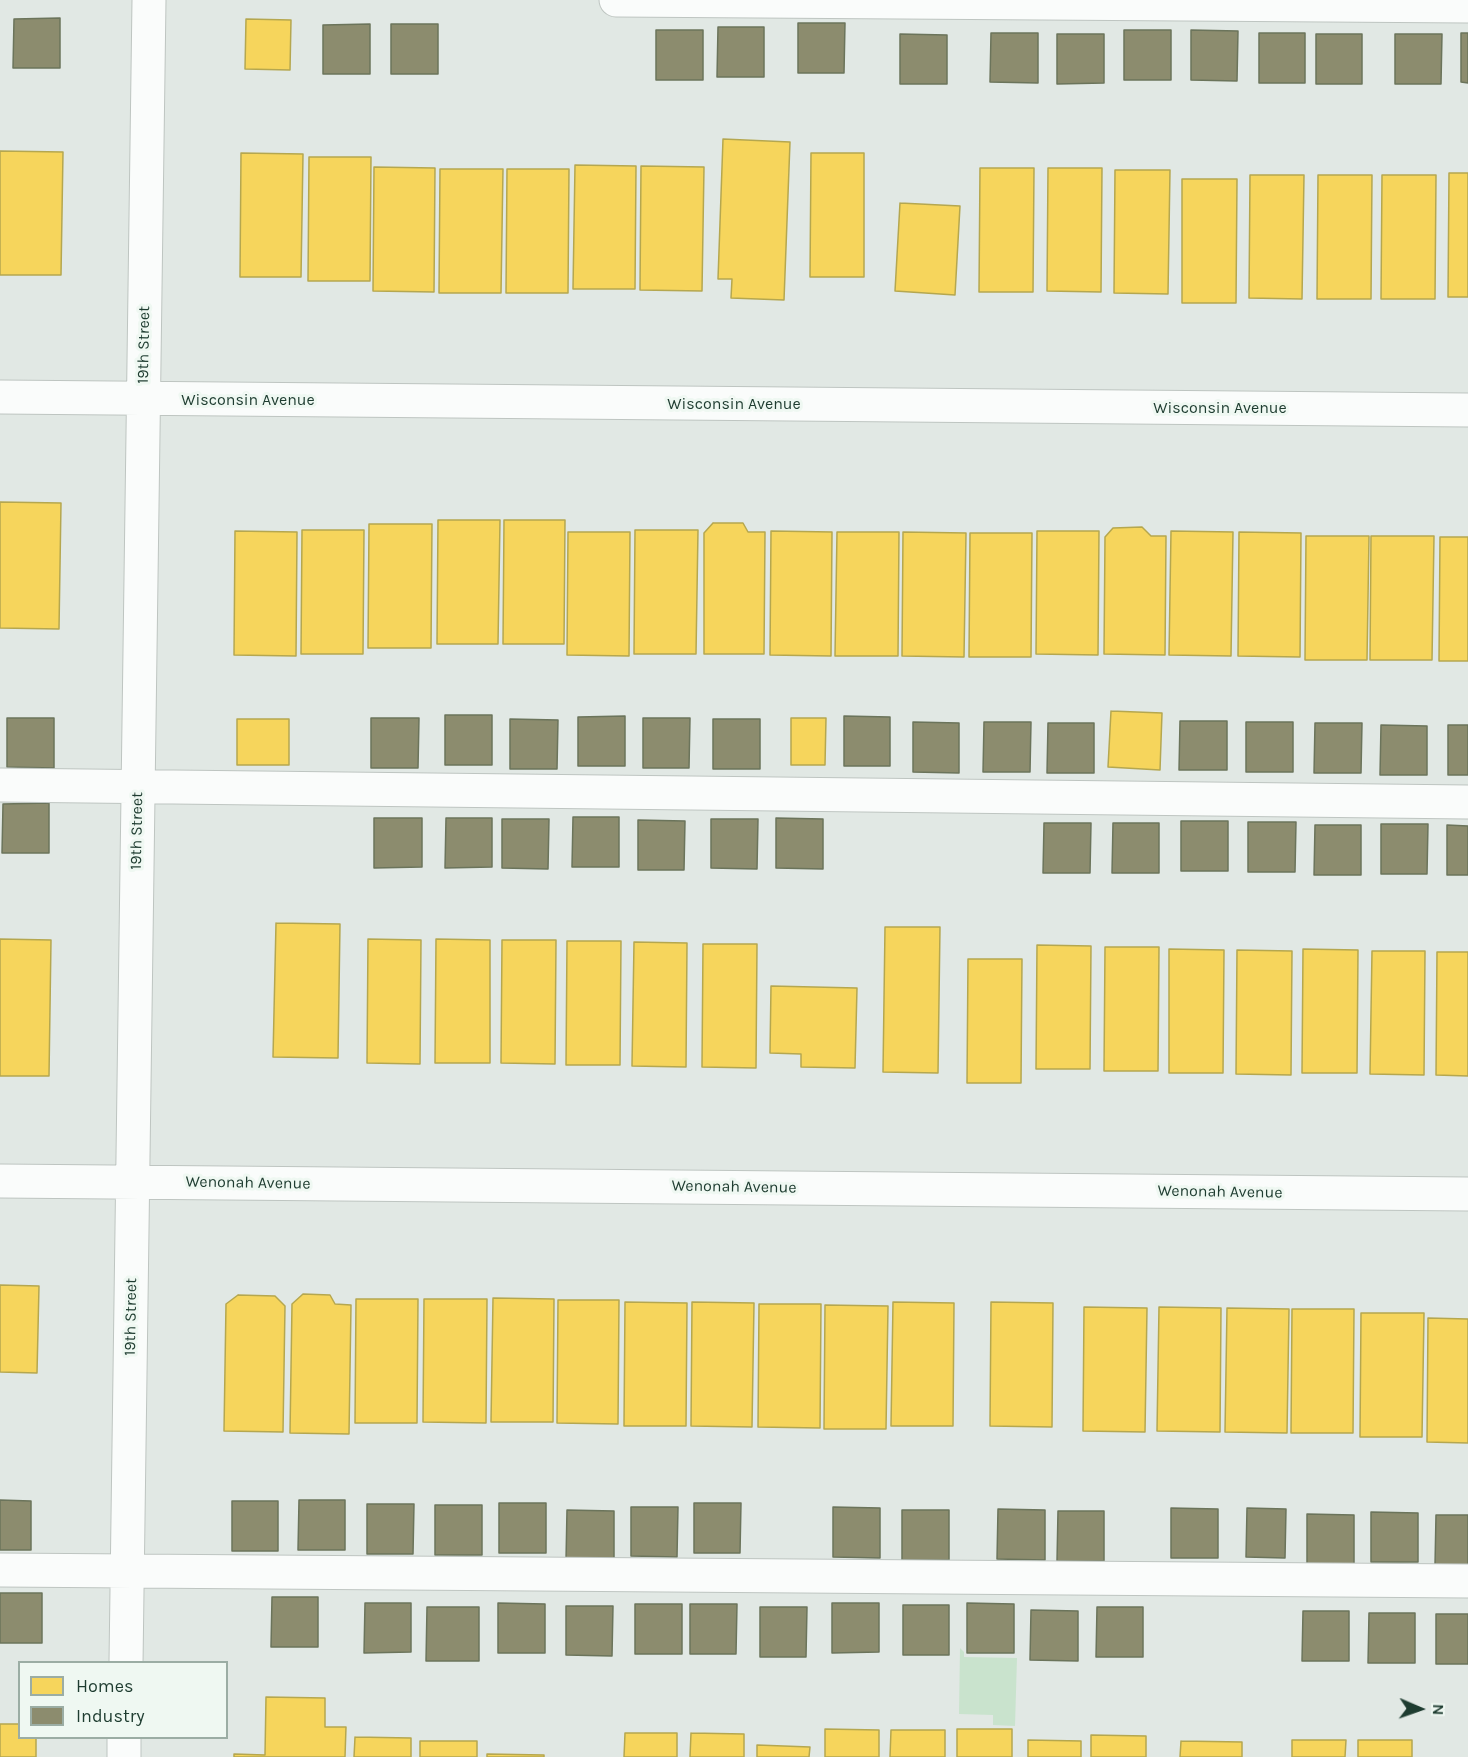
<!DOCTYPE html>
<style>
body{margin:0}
#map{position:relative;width:1468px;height:1757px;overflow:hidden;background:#e1e8e4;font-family:Karla,sans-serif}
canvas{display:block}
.legend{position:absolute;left:18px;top:1661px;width:210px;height:78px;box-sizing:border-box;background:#eff8f2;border:2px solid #9bada4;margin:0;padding:8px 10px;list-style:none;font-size:18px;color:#1e3c30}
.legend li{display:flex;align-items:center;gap:12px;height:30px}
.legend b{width:30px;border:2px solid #9bada4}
.north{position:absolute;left:1390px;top:1679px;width:60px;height:60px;-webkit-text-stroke:4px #eff8f2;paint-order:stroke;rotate:92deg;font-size:16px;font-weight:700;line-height:24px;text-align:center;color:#1e3c30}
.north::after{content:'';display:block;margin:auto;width:21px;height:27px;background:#1e3c30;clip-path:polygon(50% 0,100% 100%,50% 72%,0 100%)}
</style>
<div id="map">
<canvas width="1468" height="1757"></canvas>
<ul class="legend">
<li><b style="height:16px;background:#f6d55c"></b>Homes</li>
<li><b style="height:16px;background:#8c8c6e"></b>Industry</li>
</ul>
<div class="north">N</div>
</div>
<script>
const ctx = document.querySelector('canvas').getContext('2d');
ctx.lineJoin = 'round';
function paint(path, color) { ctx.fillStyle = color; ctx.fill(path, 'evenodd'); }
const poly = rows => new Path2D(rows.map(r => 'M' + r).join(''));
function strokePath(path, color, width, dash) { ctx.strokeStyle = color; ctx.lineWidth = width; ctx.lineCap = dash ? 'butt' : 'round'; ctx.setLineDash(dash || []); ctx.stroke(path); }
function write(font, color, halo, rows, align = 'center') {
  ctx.font = font + ' Karla,sans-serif'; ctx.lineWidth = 6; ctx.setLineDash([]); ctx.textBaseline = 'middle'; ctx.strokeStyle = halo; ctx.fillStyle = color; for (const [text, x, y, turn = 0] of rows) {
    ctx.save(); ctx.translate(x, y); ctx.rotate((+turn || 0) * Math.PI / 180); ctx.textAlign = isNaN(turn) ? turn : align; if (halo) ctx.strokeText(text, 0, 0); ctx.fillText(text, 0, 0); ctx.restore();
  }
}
paint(poly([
 [960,1648,964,1652,964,1657,1017,1658,1015,1726,993,1725,993,1715,959,1714]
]), '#c9e3cd');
const homes = poly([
 [246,19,291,20,290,70,245,69,246,19],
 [723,139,790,142,784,300,731,298,732,279,718,279,723,139],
 [0,151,63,152,61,275,0,275,0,151],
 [241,153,303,154,301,277,240,277,241,153],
 [811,153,864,153,864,277,810,277,811,153],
 [309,157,371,157,370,281,308,281,309,157],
 [575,165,636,166,635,289,573,289,575,165],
 [641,166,704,167,702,291,640,290,641,166],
 [374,167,435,168,434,292,373,291,374,167],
 [980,168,1034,168,1033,292,979,292,980,168],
 [1048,168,1102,168,1101,292,1047,291,1048,168],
 [440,169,503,169,501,293,439,293,440,169],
 [507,169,569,169,568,293,506,293,507,169],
 [1115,170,1170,170,1168,294,1114,293,1115,170],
 [1449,173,1468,173,1468,297,1448,297,1449,173],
 [1250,175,1304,175,1302,299,1249,298,1250,175],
 [1318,175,1372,175,1371,299,1317,299,1318,175],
 [1382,175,1436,175,1435,299,1381,299,1382,175],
 [1182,179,1237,179,1236,303,1182,303,1182,179],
 [900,203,960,206,955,295,895,291,900,203],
 [0,502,61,503,59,629,0,628,0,502],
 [438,520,500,520,498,644,437,644,438,520],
 [504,520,565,520,564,644,503,644,504,520],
 [713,523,743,523,748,532,765,532,764,654,704,654,704,533,713,523],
 [369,524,432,524,431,648,368,648,369,524],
 [1142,527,1151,536,1166,536,1165,655,1104,654,1105,537,1113,528,1142,527],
 [302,530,364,530,363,654,301,654,302,530],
 [635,530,698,530,696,654,634,654,635,530],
 [235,531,297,532,296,656,234,655,235,531],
 [771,531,832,532,831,656,770,655,771,531],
 [1037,531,1099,531,1098,655,1036,654,1037,531],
 [1171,531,1233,532,1231,656,1169,655,1171,531],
 [568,532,630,532,629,656,567,655,568,532],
 [837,532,899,532,898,656,835,656,837,532],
 [903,532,966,533,964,657,902,656,903,532],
 [1239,532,1301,533,1300,657,1238,656,1239,532],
 [970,533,1032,533,1031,657,969,657,970,533],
 [1306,536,1369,536,1367,660,1305,660,1306,536],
 [1371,536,1434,536,1432,660,1370,660,1371,536],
 [1440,537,1468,537,1468,661,1439,661,1440,537],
 [1111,711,1162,713,1160,770,1108,767,1111,711],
 [791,718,826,718,825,765,791,765,791,718],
 [237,719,289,719,289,765,237,765,237,719],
 [276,923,340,924,338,1058,273,1057,276,923],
 [885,927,940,927,938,1073,883,1072,885,927],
 [0,939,51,940,49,1076,0,1076,0,939],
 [368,939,421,940,420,1064,367,1063,368,939],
 [436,939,490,940,490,1063,435,1063,436,939],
 [502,940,556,940,555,1064,501,1063,502,940],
 [567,941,621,941,620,1065,566,1065,567,941],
 [634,942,687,943,686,1067,632,1066,634,942],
 [703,944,757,944,756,1068,702,1067,703,944],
 [1037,945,1091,946,1090,1069,1036,1069,1037,945],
 [1105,947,1159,947,1158,1071,1104,1071,1105,947],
 [1169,949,1224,950,1223,1073,1169,1073,1169,949],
 [1303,949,1358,950,1357,1073,1302,1073,1303,949],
 [1237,950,1292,951,1291,1075,1236,1074,1237,950],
 [1372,951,1425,951,1424,1075,1370,1074,1372,951],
 [1437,952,1468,952,1468,1076,1436,1075,1437,952],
 [968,959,1022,959,1021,1083,967,1083,968,959],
 [771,986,857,988,855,1068,801,1067,801,1054,770,1053,771,986],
 [0,1285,39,1286,37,1373,0,1372,0,1285],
 [303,1294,330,1295,335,1304,351,1305,349,1434,290,1433,292,1304,303,1294],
 [238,1295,275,1296,285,1306,283,1432,224,1431,226,1304,238,1295],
 [493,1298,554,1299,553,1422,491,1422,493,1298],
 [356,1299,418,1299,417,1423,355,1423,356,1299],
 [424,1299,487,1299,486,1423,423,1422,424,1299],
 [558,1300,619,1300,618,1424,557,1423,558,1300],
 [625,1302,687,1303,686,1426,624,1426,625,1302],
 [692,1302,754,1303,752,1427,691,1426,692,1302],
 [893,1302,954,1303,953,1426,891,1426,893,1302],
 [991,1302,1053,1303,1052,1427,990,1426,991,1302],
 [759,1304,821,1304,820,1428,758,1427,759,1304],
 [825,1305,888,1306,886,1429,824,1429,825,1305],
 [1084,1307,1147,1308,1145,1432,1083,1431,1084,1307],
 [1159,1307,1221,1308,1220,1432,1157,1431,1159,1307],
 [1227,1308,1289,1309,1287,1433,1225,1432,1227,1308],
 [1292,1309,1354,1309,1353,1433,1291,1433,1292,1309],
 [1361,1313,1424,1313,1422,1437,1360,1437,1361,1313],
 [1428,1318,1468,1319,1468,1443,1427,1442,1428,1318],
 [266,1697,325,1698,325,1727,346,1727,345,1757,234,1757,234,1754,265,1755,266,1697],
 [0,1724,20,1724,20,1738,36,1738,36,1757,0,1757,0,1724],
 [825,1729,879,1730,879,1757,825,1757,825,1729],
 [957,1729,1012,1729,1012,1757,957,1757,957,1729],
 [891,1730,945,1730,945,1757,890,1757,891,1730],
 [625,1733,677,1733,677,1757,624,1757,625,1733],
 [691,1733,744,1734,744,1757,690,1757,691,1733],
 [1091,1735,1146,1736,1146,1757,1091,1757,1091,1735],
 [355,1737,411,1738,411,1757,354,1757,355,1737],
 [1028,1740,1081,1741,1081,1757,1028,1757,1028,1740],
 [1292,1740,1346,1740,1345,1757,1292,1757,1292,1740],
 [1358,1740,1412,1740,1412,1757,1358,1757,1358,1740],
 [420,1741,477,1741,477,1757,420,1757,420,1741],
 [1181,1741,1242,1742,1242,1757,1180,1757,1181,1741],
 [757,1745,810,1747,809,1757,757,1757,757,1745],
 [487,1754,544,1755,544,1757,487,1757,487,1754]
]);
paint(homes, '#f6d55c');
strokePath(homes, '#b5a74f', 1.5);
const industry = poly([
 [60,18,60,68,13,68,14,19,60,18],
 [798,23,845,23,844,73,798,73,798,23],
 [370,24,370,74,323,74,323,25,370,24],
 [391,24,438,24,438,74,391,74,391,24],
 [718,27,764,27,764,77,717,77,718,27],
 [656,30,703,30,703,80,656,80,656,30],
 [1124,30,1171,30,1171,80,1124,80,1124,30],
 [1191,30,1238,31,1237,81,1191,80,1191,30],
 [991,33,1038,33,1038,83,990,82,991,33],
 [1259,33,1305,33,1305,83,1259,83,1259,33],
 [1461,33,1468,33,1468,83,1461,82,1461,33],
 [900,34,947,35,947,84,900,84,900,34],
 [1057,34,1104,34,1104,83,1057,84,1057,34],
 [1316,34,1362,34,1362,84,1316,84,1316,34],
 [1395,34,1442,34,1441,84,1395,84,1395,34],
 [445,715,492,715,492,765,445,765,445,715],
 [625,716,625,766,578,766,578,717,625,716],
 [844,716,890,717,890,766,844,766,844,716],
 [7,718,54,718,54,768,7,767,7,718],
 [371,718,419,718,418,768,371,768,371,718],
 [643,718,690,718,689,768,643,768,643,718],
 [510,719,558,720,557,769,510,769,510,719],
 [713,719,760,719,760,769,713,769,713,719],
 [1180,721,1227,721,1227,770,1179,770,1180,721],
 [913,722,959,723,959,773,913,772,913,722],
 [984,722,1031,722,1030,772,983,772,984,722],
 [1246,722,1293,722,1293,772,1246,772,1246,722],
 [1048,723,1094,723,1094,773,1047,773,1048,723],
 [1315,723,1362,723,1361,773,1314,773,1315,723],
 [1381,725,1427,726,1427,775,1380,775,1381,725],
 [1448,725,1468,725,1468,775,1448,775,1448,725],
 [49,803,49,853,2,853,3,804,49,803],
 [573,817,619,817,619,867,572,867,573,817],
 [374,818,422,818,422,867,374,868,374,818],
 [446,818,492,818,492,867,445,868,446,818],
 [776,818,823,819,823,869,776,868,776,818],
 [502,819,549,819,548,869,502,868,502,819],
 [711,819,758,819,757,869,711,868,711,819],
 [638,820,685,821,684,870,638,870,638,820],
 [1181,821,1228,821,1228,871,1181,871,1181,821],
 [1248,822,1296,822,1295,872,1248,872,1248,822],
 [1044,823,1091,823,1090,873,1043,873,1044,823],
 [1113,823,1159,823,1159,873,1112,873,1113,823],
 [1381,824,1428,824,1427,874,1381,874,1381,824],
 [1315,825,1361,825,1361,875,1314,875,1315,825],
 [1447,825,1468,826,1468,875,1447,875,1447,825],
 [0,1500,31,1501,31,1550,0,1550,0,1500],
 [299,1500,345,1500,345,1550,298,1550,299,1500],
 [232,1501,278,1501,278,1551,232,1551,232,1501],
 [499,1503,546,1503,546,1553,499,1553,499,1503],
 [694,1503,741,1503,740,1553,694,1553,694,1503],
 [367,1504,414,1504,413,1554,367,1554,367,1504],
 [435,1505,482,1505,482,1555,435,1555,435,1505],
 [631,1507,678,1507,677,1557,631,1556,631,1507],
 [833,1507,880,1508,880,1558,833,1557,833,1507],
 [1171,1508,1218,1509,1218,1558,1171,1558,1171,1508],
 [1247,1508,1286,1509,1285,1558,1246,1557,1247,1508],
 [998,1509,1045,1510,1045,1560,997,1559,998,1509],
 [567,1510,614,1511,614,1560,566,1560,567,1510],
 [902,1510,949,1510,949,1560,902,1560,902,1510],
 [1058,1511,1104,1511,1104,1561,1057,1561,1058,1511],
 [1371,1512,1418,1513,1418,1562,1371,1562,1371,1512],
 [1307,1514,1354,1515,1354,1564,1307,1564,1307,1514],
 [1436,1515,1468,1515,1468,1565,1435,1565,1436,1515],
 [0,1593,42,1593,42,1643,0,1643,0,1593],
 [272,1597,318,1597,318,1647,271,1647,272,1597],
 [365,1603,411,1603,411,1652,364,1653,365,1603],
 [498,1603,545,1604,545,1653,498,1653,498,1603],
 [832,1603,879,1603,879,1652,832,1653,832,1603],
 [967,1603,1014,1604,1014,1653,967,1653,967,1603],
 [635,1604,682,1604,682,1654,635,1654,635,1604],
 [690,1604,737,1604,736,1654,690,1654,690,1604],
 [903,1605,949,1605,949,1655,903,1655,903,1605],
 [566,1606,613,1606,612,1656,566,1655,566,1606],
 [427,1607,479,1607,479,1661,426,1661,427,1607],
 [760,1607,807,1607,806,1657,760,1657,760,1607],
 [1097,1607,1143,1607,1143,1657,1096,1657,1097,1607],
 [1031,1610,1078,1611,1078,1661,1030,1660,1031,1610],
 [1303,1611,1349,1611,1349,1661,1302,1661,1303,1611],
 [1369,1613,1415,1613,1415,1663,1368,1663,1369,1613],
 [1436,1614,1468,1614,1468,1664,1436,1664,1436,1614]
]);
paint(industry, '#8c8c6e');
strokePath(industry, '#6b745b', 1.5);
const minor = poly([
 [616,0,1468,6],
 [0,397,1468,410],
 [0,785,1468,802],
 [0,1181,1468,1194],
 [0,1570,1468,1581],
 [126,1662,149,0],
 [124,1757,124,1738]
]);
strokePath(minor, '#bec5c1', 35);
strokePath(minor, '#fafcfb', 33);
write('16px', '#1e3c30', '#eff8f2', [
 ["19th Street",144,345,-89],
 ["Wisconsin Avenue",248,400],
 ["Wisconsin Avenue",734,404],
 ["Wisconsin Avenue",1220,408],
 ["19th Street",137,831,-89],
 ["Wenonah Avenue",248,1183,1],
 ["Wenonah Avenue",734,1187,1],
 ["Wenonah Avenue",1220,1192,1],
 ["19th Street",131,1317,-89]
]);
</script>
